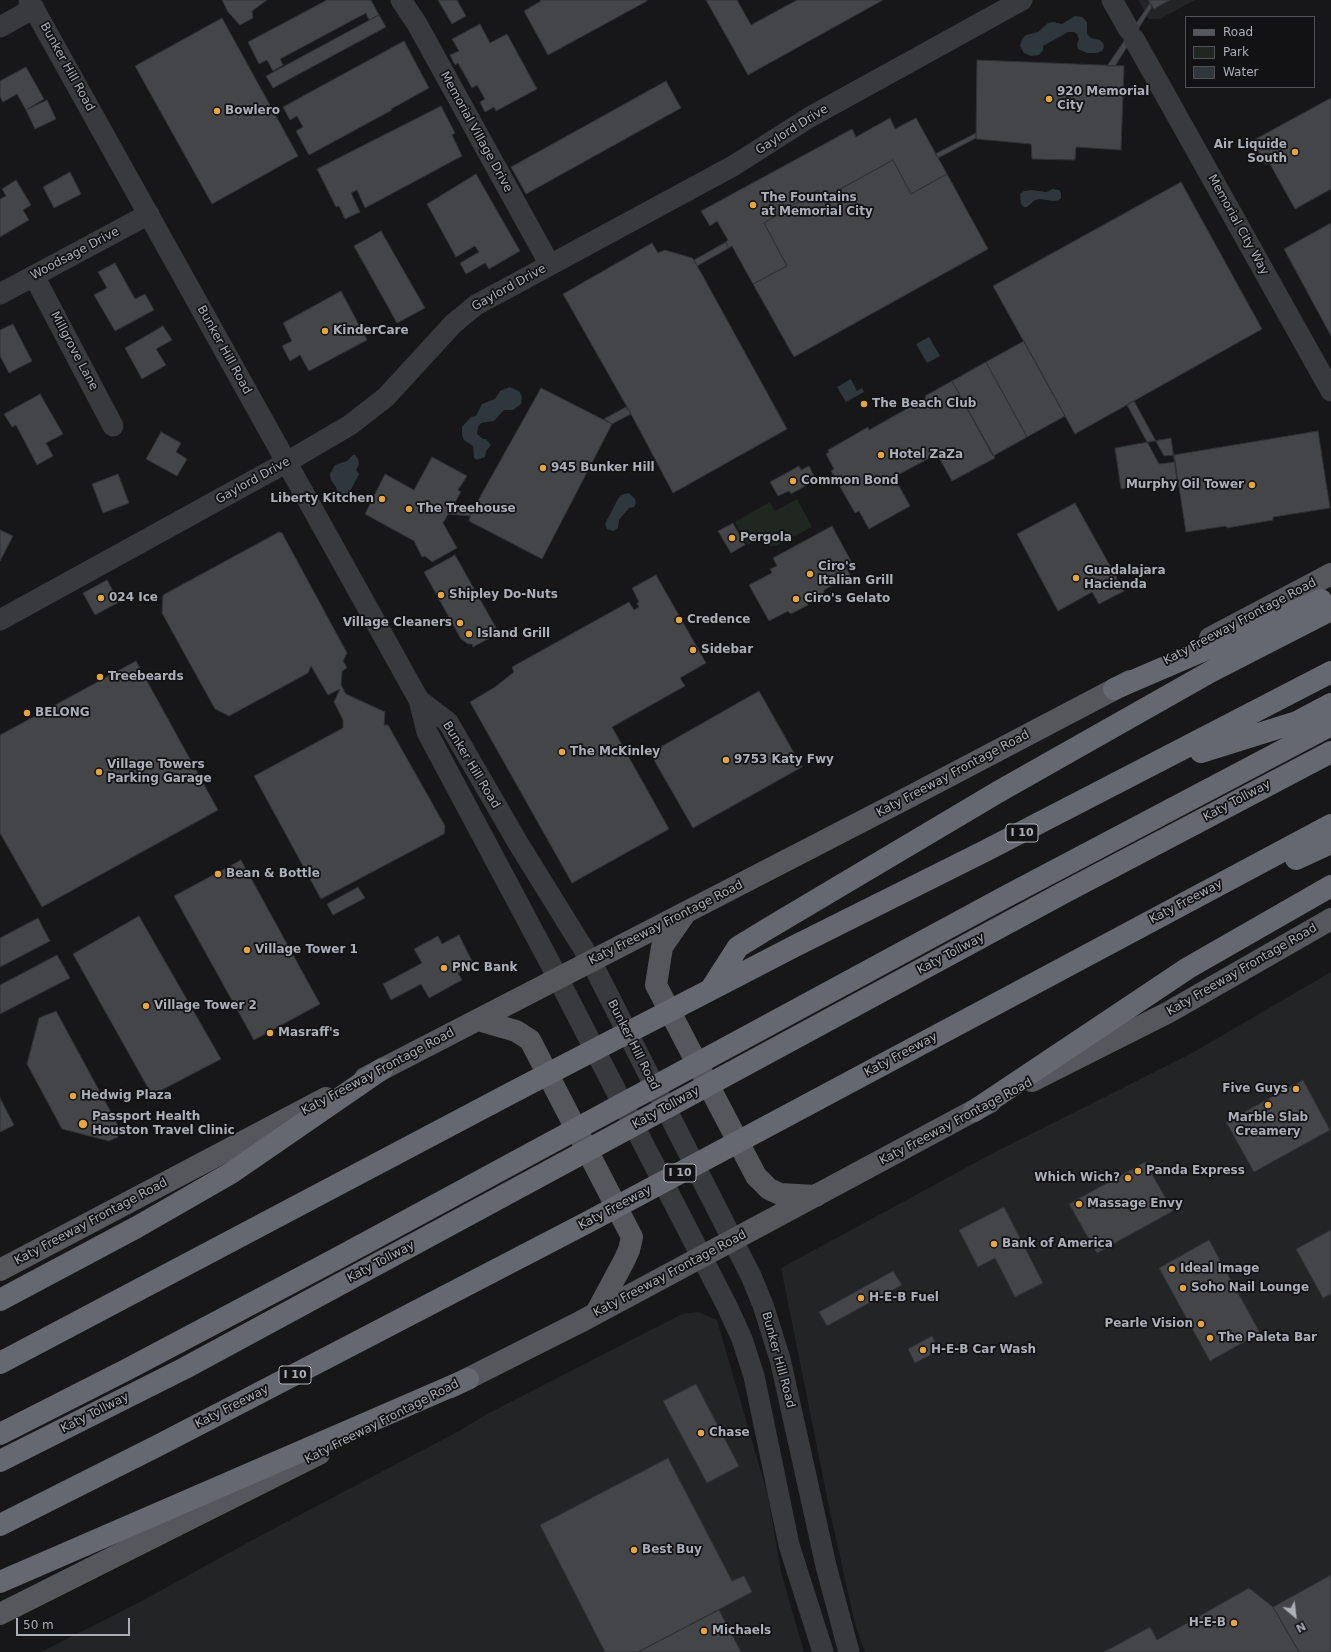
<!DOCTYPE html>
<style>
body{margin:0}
#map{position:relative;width:1331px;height:1652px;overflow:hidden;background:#171719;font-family:"DejaVu Sans",sans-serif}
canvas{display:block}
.legend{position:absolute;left:1185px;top:16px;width:130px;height:72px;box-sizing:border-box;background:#121214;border:1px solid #4f5156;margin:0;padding:5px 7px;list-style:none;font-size:12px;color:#aaafb8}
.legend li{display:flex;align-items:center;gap:8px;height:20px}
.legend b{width:20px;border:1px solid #4f5156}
.north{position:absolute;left:1275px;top:1596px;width:40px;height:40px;-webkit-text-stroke:3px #121214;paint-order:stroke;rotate:152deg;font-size:11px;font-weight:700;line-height:16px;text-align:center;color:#aaafb8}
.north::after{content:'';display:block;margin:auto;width:14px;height:18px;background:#aaafb8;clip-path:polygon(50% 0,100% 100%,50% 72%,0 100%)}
.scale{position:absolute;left:16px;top:1618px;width:114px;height:18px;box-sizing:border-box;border:2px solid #aaafb8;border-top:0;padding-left:5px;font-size:12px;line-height:14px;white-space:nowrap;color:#aaafb8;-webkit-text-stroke:3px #121214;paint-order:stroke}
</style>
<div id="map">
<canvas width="1331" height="1652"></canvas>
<ul class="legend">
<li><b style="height:5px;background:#55575d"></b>Road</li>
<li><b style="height:11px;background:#202720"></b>Park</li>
<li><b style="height:11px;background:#2e373c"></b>Water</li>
</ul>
<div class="north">N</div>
<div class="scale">50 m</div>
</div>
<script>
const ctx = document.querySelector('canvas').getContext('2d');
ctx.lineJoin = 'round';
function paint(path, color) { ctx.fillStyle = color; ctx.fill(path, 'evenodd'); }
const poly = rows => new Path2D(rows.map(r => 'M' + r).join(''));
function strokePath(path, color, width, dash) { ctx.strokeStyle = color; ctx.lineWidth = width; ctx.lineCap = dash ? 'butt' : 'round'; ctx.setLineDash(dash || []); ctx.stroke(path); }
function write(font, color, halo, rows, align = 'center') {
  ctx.font = font + ' "DejaVu Sans",sans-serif'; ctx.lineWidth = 3.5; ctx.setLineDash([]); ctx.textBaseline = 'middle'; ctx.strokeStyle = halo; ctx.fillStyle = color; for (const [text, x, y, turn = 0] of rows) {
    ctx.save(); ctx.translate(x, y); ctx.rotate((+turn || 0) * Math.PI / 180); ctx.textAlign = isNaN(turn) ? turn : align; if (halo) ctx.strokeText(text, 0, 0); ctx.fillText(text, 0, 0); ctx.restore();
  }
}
paint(poly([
 [1138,0,1195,0,1160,19,1149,19],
 [1331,972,1331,1652,865,1652,855,1624,830,1512,781,1268,995,1152,1192,1053],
 [698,1312,717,1320,768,1496,781,1572,804,1652,41,1652,138,1603,258,1537,459,1431,487,1414,682,1314]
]), '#232426');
paint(poly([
 [797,499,812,527,775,546,770,546,765,536,747,545,735,522,770,502,775,511]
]), '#202720');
paint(poly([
 [1075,16,1082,17,1087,22,1087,34,1091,38,1100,40,1103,43,1104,47,1102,51,1097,53,1087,53,1078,49,1077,44,1079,39,1077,34,1074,32,1068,32,1043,46,1043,50,1039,55,1031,56,1024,53,1020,46,1022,39,1026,35,1038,32,1048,23,1053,22,1062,24],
 [1053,189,1059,190,1061,193,1061,198,1059,200,1054,201,1040,199,1035,200,1027,207,1024,207,1021,204,1020,194,1024,191,1032,190,1046,192],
 [929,337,940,356,927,363,916,344],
 [851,379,857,391,862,388,864,392,846,402,837,387],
 [510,387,520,392,522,398,521,404,513,410,504,410,494,421,481,423,478,427,477,434,483,439,486,439,491,445,486,451,485,457,477,460,474,458,473,446,464,440,462,435,462,427,471,417,476,416,482,404,495,399,500,391],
 [353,455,355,455,358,459,359,464,356,470,359,474,347,497,339,498,336,487,331,480,330,474,335,465,347,461],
 [629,493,635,499,636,503,634,507,629,508,623,515,619,520,618,528,613,531,607,529,605,524,618,499,621,495]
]), '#2e373c');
const building = poly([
 [222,0,267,0,252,11,253,18,240,25,228,12,222,0],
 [327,0,371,0,379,15,369,20,366,13,280,59,283,65,273,71,267,60,259,64,248,42,327,0],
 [438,0,457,0,466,16,452,24,438,0],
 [540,0,647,0,647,1,548,55,524,11,541,1,540,0],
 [706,0,737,0,751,25,797,0,883,0,748,75,706,0],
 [1148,0,1170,0,1154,9,1148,0],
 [1150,3,1152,7,1115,66,1107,66,1150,3],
 [379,15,386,27,273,88,266,76,379,15],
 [222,18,298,156,212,204,135,66,222,18],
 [480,24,490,43,507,34,537,89,496,111,494,107,485,112,480,102,485,99,477,85,472,88,458,63,455,65,450,55,459,51,452,39,480,24],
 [404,41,429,88,391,109,392,110,309,155,296,131,303,127,297,116,290,120,283,107,404,41],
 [977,60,1124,66,1121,150,1076,147,1075,160,1032,159,1031,144,976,139,977,60],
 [26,67,44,99,26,110,17,94,3,102,0,97,0,81,26,67],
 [666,81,681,108,526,194,511,167,666,81],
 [1331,98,1331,189,1295,209,1270,164,1265,164,1252,141,1331,98],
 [47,100,56,119,35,129,26,110,47,100],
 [441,106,455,133,452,135,462,156,365,208,357,190,351,193,360,212,345,219,339,206,336,207,317,169,441,106],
 [890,118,895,129,916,118,947,174,911,194,893,160,822,199,818,190,764,223,787,266,753,284,732,246,729,248,727,245,726,242,728,240,717,221,710,226,701,211,852,129,856,137,890,118],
 [976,133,976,138,938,158,935,154,976,133],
 [893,160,911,194,947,174,988,249,794,357,753,284,787,266,764,223,818,190,822,199,893,160],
 [70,172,81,194,54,208,43,187,70,172],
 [476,174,520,251,489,269,485,263,466,274,460,263,479,252,475,246,456,257,427,204,476,174],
 [16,180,31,205,23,210,29,220,0,237,0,199,6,196,2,189,16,180],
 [1181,182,1262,329,1075,434,993,286,1181,182],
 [1331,223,1331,336,1284,249,1331,223],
 [381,231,425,308,397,323,354,246,381,231],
 [726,242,729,248,697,266,694,260,726,242],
 [652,243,658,253,665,250,692,258,694,260,787,429,673,493,631,414,563,294,652,243],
 [115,263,135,299,145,294,154,310,115,331,94,295,107,288,98,272,115,263],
 [341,291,367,340,309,371,300,355,290,361,282,346,292,341,283,323,341,291],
 [13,324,32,361,9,373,0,356,0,330,13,324],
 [163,326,172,340,156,349,166,365,142,379,125,348,163,326],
 [1024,341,1065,416,1027,437,986,362,1024,341],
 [986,362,1027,437,993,456,952,381,986,362],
 [952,381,995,458,952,481,937,454,894,477,910,506,869,529,859,511,855,513,831,471,834,469,826,454,829,452,828,450,868,427,869,430,926,398,925,396,952,381],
 [541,388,612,424,542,559,469,521,471,513,541,388],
 [40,394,63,434,46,443,53,456,37,465,16,425,12,427,4,414,40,394],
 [1134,401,1164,456,1174,455,1175,462,1159,464,1127,405,1134,401],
 [626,407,631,414,612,424,604,419,626,407],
 [1318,431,1330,508,1273,517,1273,520,1227,528,1226,526,1186,532,1174,455,1318,431],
 [161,432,181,443,176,452,187,459,177,476,146,459,161,432],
 [1171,438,1177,480,1121,489,1115,448,1171,438],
 [432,457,467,476,458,490,461,492,443,523,457,548,432,562,425,556,422,557,414,541,365,514,385,474,414,490,432,457],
 [799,466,801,470,809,466,816,480,791,494,789,491,778,496,770,482,799,466],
 [118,474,129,503,103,513,92,484,118,474],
 [1075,503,1124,591,1099,604,1092,592,1058,611,1017,534,1075,503],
 [452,508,472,511,470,516,448,514,452,508],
 [733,523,745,545,731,553,718,531,733,523],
 [832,526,852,563,846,567,850,575,824,590,823,596,814,601,813,599,807,603,808,605,791,614,788,611,769,621,749,585,772,573,770,569,777,566,773,558,832,526],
 [0,530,13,536,0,561,0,530],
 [279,532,282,533,347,653,343,661,347,668,342,671,341,685,346,694,385,712,384,725,388,725,445,826,444,834,321,899,254,776,343,728,343,720,334,702,340,689,328,695,311,666,308,673,229,716,215,709,162,613,163,595,279,532],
 [455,555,499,633,473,647,472,644,468,644,461,639,424,572,455,555],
 [656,575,706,663,680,678,685,686,612,727,669,829,572,883,470,702,495,687,514,672,512,667,629,602,634,610,639,607,637,603,639,602,632,588,656,575],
 [107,580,119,602,95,615,83,593,107,580],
 [136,661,218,810,42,907,0,833,0,735,136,661],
 [759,691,802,767,693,828,650,753,759,691],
 [241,860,320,1004,254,1040,174,896,241,860],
 [358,887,365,898,333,915,327,904,358,887],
 [139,916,221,1059,152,1095,73,954,139,916],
 [38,918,50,941,0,967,0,938,38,918],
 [459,935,474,965,458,973,462,980,429,998,421,984,391,1000,383,984,422,963,414,949,438,936,442,944,459,935],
 [57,955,70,978,0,1014,0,985,57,955],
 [56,1011,120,1129,118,1130,120,1134,117,1136,118,1137,109,1141,62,1129,27,1064,39,1018,56,1011],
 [1303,1080,1330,1130,1254,1172,1226,1122,1303,1080],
 [0,1098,14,1125,0,1132,0,1098],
 [1145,1162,1173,1211,1097,1253,1069,1204,1145,1162],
 [1004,1207,1043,1283,1015,1297,995,1258,978,1267,959,1230,1004,1207],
 [1331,1230,1331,1294,1323,1298,1296,1249,1331,1230],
 [1209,1240,1260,1333,1210,1361,1159,1268,1209,1240],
 [893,1271,902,1285,827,1326,819,1312,893,1271],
 [932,1336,939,1350,915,1363,908,1349,932,1336],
 [696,1384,739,1466,707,1483,663,1401,696,1384],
 [668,1458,732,1581,744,1576,752,1592,638,1652,605,1652,540,1525,668,1458],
 [1331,1575,1331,1652,1299,1652,1273,1607,1331,1575],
 [1249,1588,1273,1607,1299,1652,1104,1652,1150,1627,1157,1640,1249,1588],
 [719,1610,741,1652,638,1652,719,1610]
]);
paint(building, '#444549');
strokePath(building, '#313235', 1);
strokePath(poly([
 [29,0,419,700,427,732,549,961,727,1306,742,1339,754,1376,789,1545,823,1652],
 [401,0,417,24,550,265],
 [1112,0,1129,30],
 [0,27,34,8],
 [1134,39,1331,391],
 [34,276,113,426],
 [0,294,149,214],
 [0,620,287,462,350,425,386,397,453,324,476,305,733,166,810,117,1022,0],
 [419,700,448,722,518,843,591,961,751,1276,763,1305,780,1359,826,1566,849,1652]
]), '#393a3e', 21);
strokePath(poly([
 [1210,638,1331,574],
 [684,915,662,947,656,985,756,1176,769,1189,780,1194,816,1196],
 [478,1020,516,1031,530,1040,632,1237,629,1250,624,1261,596,1313],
 [365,1078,911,796,1130,681],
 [1032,1081,1169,1012,1331,919],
 [0,1270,326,1098],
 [451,1387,580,1322,990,1102],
 [0,1614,319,1454]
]), '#55575d', 22);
strokePath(poly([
 [1114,689,1321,600],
 [1201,752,1297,722,1331,704],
 [1296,859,1331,843],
 [711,989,738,947,764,931,998,792,1210,672,1331,610],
 [974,1111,1188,968,1331,886],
 [0,1300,137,1227,231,1173,382,1069],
 [0,1363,515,1091,795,946,985,851,1331,672],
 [0,1434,126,1370,336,1259,1005,897,1331,725],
 [0,1461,185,1368,1063,893,1331,752],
 [0,1525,161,1444,588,1222,1331,825],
 [0,1582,468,1379]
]), '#65686f', 22);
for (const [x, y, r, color] of [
 [1049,99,4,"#e6a543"],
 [217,111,4,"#e6a543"],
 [1295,152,4,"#e6a543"],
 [753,205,4,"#e6a543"],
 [325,331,4,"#e6a543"],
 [864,404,4,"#e6a543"],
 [881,455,4,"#e6a543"],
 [543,468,4,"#e6a543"],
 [793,481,4,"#e6a543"],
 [1252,485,4,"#e6a543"],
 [382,499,4,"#e6a543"],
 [409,509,4,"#e6a543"],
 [732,538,4,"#e6a543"],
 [810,574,4,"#e6a543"],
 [1076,578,4,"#e6a543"],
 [441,595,4,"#e6a543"],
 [101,598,4,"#e6a543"],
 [796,599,4,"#e6a543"],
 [679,620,4,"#e6a543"],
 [460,623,4,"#e6a543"],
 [469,634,4,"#e6a543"],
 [693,650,4,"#e6a543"],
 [100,677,4,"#e6a543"],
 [27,713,4,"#e6a543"],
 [562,752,4,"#e6a543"],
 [726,760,4,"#e6a543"],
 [99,772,4,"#e6a543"],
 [218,874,4,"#e6a543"],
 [247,950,4,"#e6a543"],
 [444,968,4,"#e6a543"],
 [146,1006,4,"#e6a543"],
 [270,1033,4,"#e6a543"],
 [1296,1089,4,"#e6a543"],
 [73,1096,4,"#e6a543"],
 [1268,1105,4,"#e6a543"],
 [83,1124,5,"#e6a543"],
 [1138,1171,4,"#e6a543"],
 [1128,1178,4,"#e6a543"],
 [1079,1204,4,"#e6a543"],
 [994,1244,4,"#e6a543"],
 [1172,1269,4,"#e6a543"],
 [1183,1288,4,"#e6a543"],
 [861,1298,4,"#e6a543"],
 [1201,1324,4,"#e6a543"],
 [1210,1338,4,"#e6a543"],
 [923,1350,4,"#e6a543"],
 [701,1433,4,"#e6a543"],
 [634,1550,4,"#e6a543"],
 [1234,1623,4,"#e6a543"],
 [704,1631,4,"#e6a543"]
]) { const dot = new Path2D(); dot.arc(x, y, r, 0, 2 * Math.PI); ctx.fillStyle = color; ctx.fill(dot); strokePath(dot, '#121214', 1.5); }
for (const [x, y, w] of [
 [1022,833,32],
 [680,1173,32],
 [295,1375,32]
]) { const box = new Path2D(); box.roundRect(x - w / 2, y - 9, w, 18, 3); ctx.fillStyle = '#121214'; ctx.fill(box); strokePath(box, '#aaafb8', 1); }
write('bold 11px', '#aaafb8', null, [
 ["I 10",1022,833],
 ["I 10",680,1173],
 ["I 10",295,1375]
]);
write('12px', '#aaafb8', '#121214', [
 ["Bunker Hill Road",67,67,61],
 ["Gaylord Drive",792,130,-32],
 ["Memorial Village Drive",476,132,61],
 ["Memorial City Way",1238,225,61],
 ["Woodsage Drive",75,254,-28],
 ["Gaylord Drive",509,288,-29],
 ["Bunker Hill Road",224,350,61],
 ["Millgrove Lane",74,351,62],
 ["Gaylord Drive",253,481,-29],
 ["Katy Freeway Frontage Road",1240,622,-28],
 ["Bunker Hill Road",471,765,59],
 ["Katy Freeway Frontage Road",953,774,-28],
 ["Katy Tollway",1237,801,-28],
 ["Katy Freeway",1186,902,-28],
 ["Katy Freeway Frontage Road",666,923,-27],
 ["Katy Tollway",951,954,-28],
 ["Katy Freeway Frontage Road",1242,970,-30],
 ["Bunker Hill Road",633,1045,63],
 ["Katy Freeway",901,1055,-28],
 ["Katy Freeway Frontage Road",378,1072,-28],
 ["Katy Tollway",666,1108,-29],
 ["Katy Freeway Frontage Road",956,1122,-28],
 ["Katy Freeway",615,1208,-28],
 ["Katy Freeway Frontage Road",91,1222,-28],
 ["Katy Tollway",381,1262,-28],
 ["Katy Freeway Frontage Road",670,1274,-28],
 ["Bunker Hill Road",778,1360,75],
 ["Katy Freeway",232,1407,-27],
 ["Katy Tollway",95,1413,-27],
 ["Katy Freeway Frontage Road",382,1422,-27]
]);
write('bold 12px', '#aaafb8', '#121214', [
 ["920 Memorial",1057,92],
 ["City",1057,106],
 ["Bowlero",225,111],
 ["Air Liquide",1287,145,"right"],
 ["South",1287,159,"right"],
 ["The Fountains",761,198],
 ["at Memorial City",761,212],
 ["KinderCare",333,331],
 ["The Beach Club",872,404],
 ["Hotel ZaZa",889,455],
 ["945 Bunker Hill",551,468],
 ["Common Bond",801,481],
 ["Murphy Oil Tower",1244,485,"right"],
 ["Liberty Kitchen",374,499,"right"],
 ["The Treehouse",417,509],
 ["Pergola",740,538],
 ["Ciro's",818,567],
 ["Italian Grill",818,581],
 ["Guadalajara",1084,571],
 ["Hacienda",1084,585],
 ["Shipley Do-Nuts",449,595],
 ["024 Ice",109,598],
 ["Ciro's Gelato",804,599],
 ["Credence",687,620],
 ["Village Cleaners",452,623,"right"],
 ["Island Grill",477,634],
 ["Sidebar",701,650],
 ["Treebeards",108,677],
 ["BELONG",35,713],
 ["The McKinley",570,752],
 ["9753 Katy Fwy",734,760],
 ["Village Towers",107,765],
 ["Parking Garage",107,779],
 ["Bean & Bottle",226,874],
 ["Village Tower 1",255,950],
 ["PNC Bank",452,968],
 ["Village Tower 2",154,1006],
 ["Masraff's",278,1033],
 ["Five Guys",1288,1089,"right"],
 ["Hedwig Plaza",81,1096],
 ["Passport Health",92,1117],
 ["Houston Travel Clinic",92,1131],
 ["Marble Slab",1268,1118,"center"],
 ["Creamery",1268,1132,"center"],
 ["Panda Express",1146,1171],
 ["Which Wich?",1120,1178,"right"],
 ["Massage Envy",1087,1204],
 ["Bank of America",1002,1244],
 ["Ideal Image",1180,1269],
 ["Soho Nail Lounge",1191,1288],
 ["H-E-B Fuel",869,1298],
 ["Pearle Vision",1193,1324,"right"],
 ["The Paleta Bar",1218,1338],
 ["H-E-B Car Wash",931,1350],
 ["Chase",709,1433],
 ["Best Buy",642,1550],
 ["H-E-B",1226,1623,"right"],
 ["Michaels",712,1631]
], 'left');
</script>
